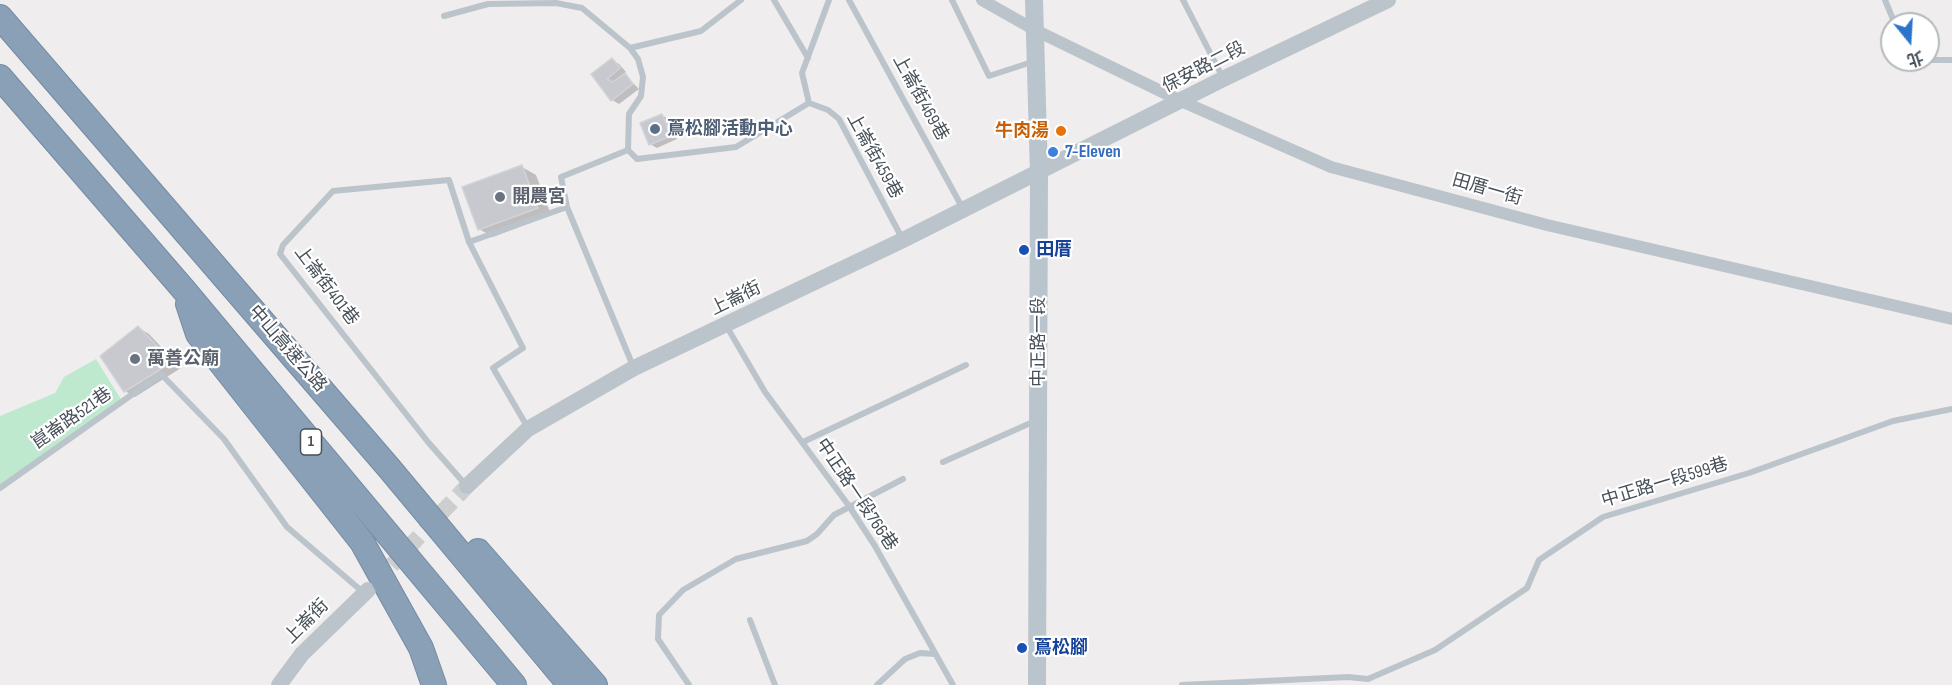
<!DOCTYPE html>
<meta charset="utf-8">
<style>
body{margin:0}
#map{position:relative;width:1952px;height:685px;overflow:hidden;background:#efeded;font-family:"Sofia Sans Condensed","Noto Sans TC",sans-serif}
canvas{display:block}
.north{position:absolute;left:1880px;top:12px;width:60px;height:60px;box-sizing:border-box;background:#fff;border:2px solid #b5b9bc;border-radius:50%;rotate:162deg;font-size:16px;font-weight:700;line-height:24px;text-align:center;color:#475058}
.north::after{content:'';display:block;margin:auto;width:21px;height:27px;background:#2b74cc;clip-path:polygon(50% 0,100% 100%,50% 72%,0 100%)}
</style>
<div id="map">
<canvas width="1952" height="685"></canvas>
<div class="north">北</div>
</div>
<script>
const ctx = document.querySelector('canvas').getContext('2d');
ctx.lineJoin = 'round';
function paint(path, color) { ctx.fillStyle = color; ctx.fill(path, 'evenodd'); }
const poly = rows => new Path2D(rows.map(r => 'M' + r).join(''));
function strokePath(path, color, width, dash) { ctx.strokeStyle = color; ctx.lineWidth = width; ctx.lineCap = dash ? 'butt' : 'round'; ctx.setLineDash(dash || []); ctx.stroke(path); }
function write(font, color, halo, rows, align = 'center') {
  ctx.font = font + ' "Sofia Sans Condensed","Noto Sans TC",sans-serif'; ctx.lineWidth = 4.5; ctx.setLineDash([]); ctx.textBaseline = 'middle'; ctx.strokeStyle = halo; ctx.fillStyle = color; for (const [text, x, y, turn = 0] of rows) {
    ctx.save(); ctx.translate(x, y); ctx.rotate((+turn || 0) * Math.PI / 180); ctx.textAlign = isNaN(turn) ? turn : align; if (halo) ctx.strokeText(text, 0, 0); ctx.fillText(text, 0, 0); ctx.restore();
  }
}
paint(poly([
 [96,359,122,401,0,488,0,416,55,393,64,377]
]), '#bfe9cf');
paint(poly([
 [612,60,619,64,626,72,624,74,639,89,619,104,612,100,593,75],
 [662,115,668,119,677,139,657,148,650,144],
 [522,167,536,175,551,215,493,237,479,229],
 [139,328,149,334,181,368,135,397,125,391]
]), '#0003');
const building = poly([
 [612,58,620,68,607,79,613,82,625,73,633,84,611,101,591,74,612,58],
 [662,114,671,136,649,145,640,123,662,114],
 [522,165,538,208,478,230,462,187,522,165],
 [138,326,172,362,124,392,100,356,138,326]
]);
paint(building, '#c7c9cf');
strokePath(building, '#d1d3d8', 1.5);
strokePath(poly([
 [375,583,467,486]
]), '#cdcecf', 16, [16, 8]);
const motorway = poly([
 [0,17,389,468,570,685],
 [0,77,184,290,514,685],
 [188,304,198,334,362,542,421,648,434,685],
 [478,551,595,685]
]);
strokePath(motorway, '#748ba3', 26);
strokePath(poly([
 [774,0,808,58],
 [849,0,962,207],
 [952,0,989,76,1032,62],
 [1183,0,1223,78],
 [1885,0,1895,24],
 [444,16,488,4,556,3,582,8,630,48,638,59,643,77,641,96,629,114,628,150,637,159,736,147,809,103,828,110,839,119,903,240],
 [630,48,701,31,741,0],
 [1920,60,1952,60],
 [809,103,802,73,829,0],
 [628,150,561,177,567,207,633,366],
 [469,242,567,207],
 [727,327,765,392,849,506,875,546,953,685],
 [803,442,966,365],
 [943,462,1035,421],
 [465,484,428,442,280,254,283,245,333,191,449,180,469,242,523,348,493,368,528,428],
 [0,488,161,374,224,439,287,527,364,593],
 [750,620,775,685],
 [689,685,658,639,659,615,683,590,736,559,807,541,817,534,834,515,903,479],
 [877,685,905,659,920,653,935,654],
 [1182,685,1348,677,1368,679,1435,650,1527,588,1539,560,1603,517,1749,473,1893,421,1952,409]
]), '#bcc4cb', 6);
strokePath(poly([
 [982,0,1035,30,1181,101,1331,167,1547,225,1952,319]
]), '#bcc4cb', 12);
strokePath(poly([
 [467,486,528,429,634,368,903,240,1223,79,1388,0],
 [279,685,302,654,368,590]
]), '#bcc4cb', 16);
strokePath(poly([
 [1034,0,1039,173,1037,685]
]), '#bac4cd', 18);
strokePath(motorway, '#89a0b7', 24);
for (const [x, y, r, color] of [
 [655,129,6,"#5c6f8a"],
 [1061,131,6,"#e8710a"],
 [1053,152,6,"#3f7fe0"],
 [500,197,6,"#6b7280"],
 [1024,250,6,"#1a4fb4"],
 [135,359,6,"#6b7280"],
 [1022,648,6,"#1a4fb4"]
]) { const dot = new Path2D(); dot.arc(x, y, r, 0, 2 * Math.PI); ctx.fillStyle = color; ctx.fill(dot); strokePath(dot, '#fff', 2); }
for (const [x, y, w] of [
 [311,442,21]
]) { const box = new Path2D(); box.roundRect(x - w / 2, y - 13, w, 26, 4.5); ctx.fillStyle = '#fff'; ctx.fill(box); strokePath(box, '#475058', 1.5); }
write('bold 16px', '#475058', null, [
 ["1",311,442]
]);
write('18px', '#475058', '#fff', [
 ["保安路二段",1204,68,-27],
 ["上崙街469巷",920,98,61],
 ["上崙街459巷",874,156,61],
 ["田厝一街",1487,190,16],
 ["上崙街401巷",326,286,53],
 ["上崙街",736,299,-26],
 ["中正路一段",1039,342,-90],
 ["中山高速公路",287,349,49],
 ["崑崙路521巷",72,419,-35],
 ["中正路一段599巷",1665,483,-17],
 ["中正路一段766巷",856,495,56],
 ["上崙街",307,622,-45]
]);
write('bold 18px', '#4e5e75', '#fff', [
 ["蔦松腳活動中心",667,129]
], 'left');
write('bold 18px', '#c56008', '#fff', [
 ["牛肉湯",1049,131]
], 'right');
write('bold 18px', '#366cbe', '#fff', [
 ["7-Eleven",1065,152]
], 'left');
write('bold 18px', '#5b616d', '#fff', [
 ["開農宮",512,197],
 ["萬善公廟",147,359]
], 'left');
write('bold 18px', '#164399', '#fff', [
 ["田厝",1036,250],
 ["蔦松腳",1034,648]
], 'left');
</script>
